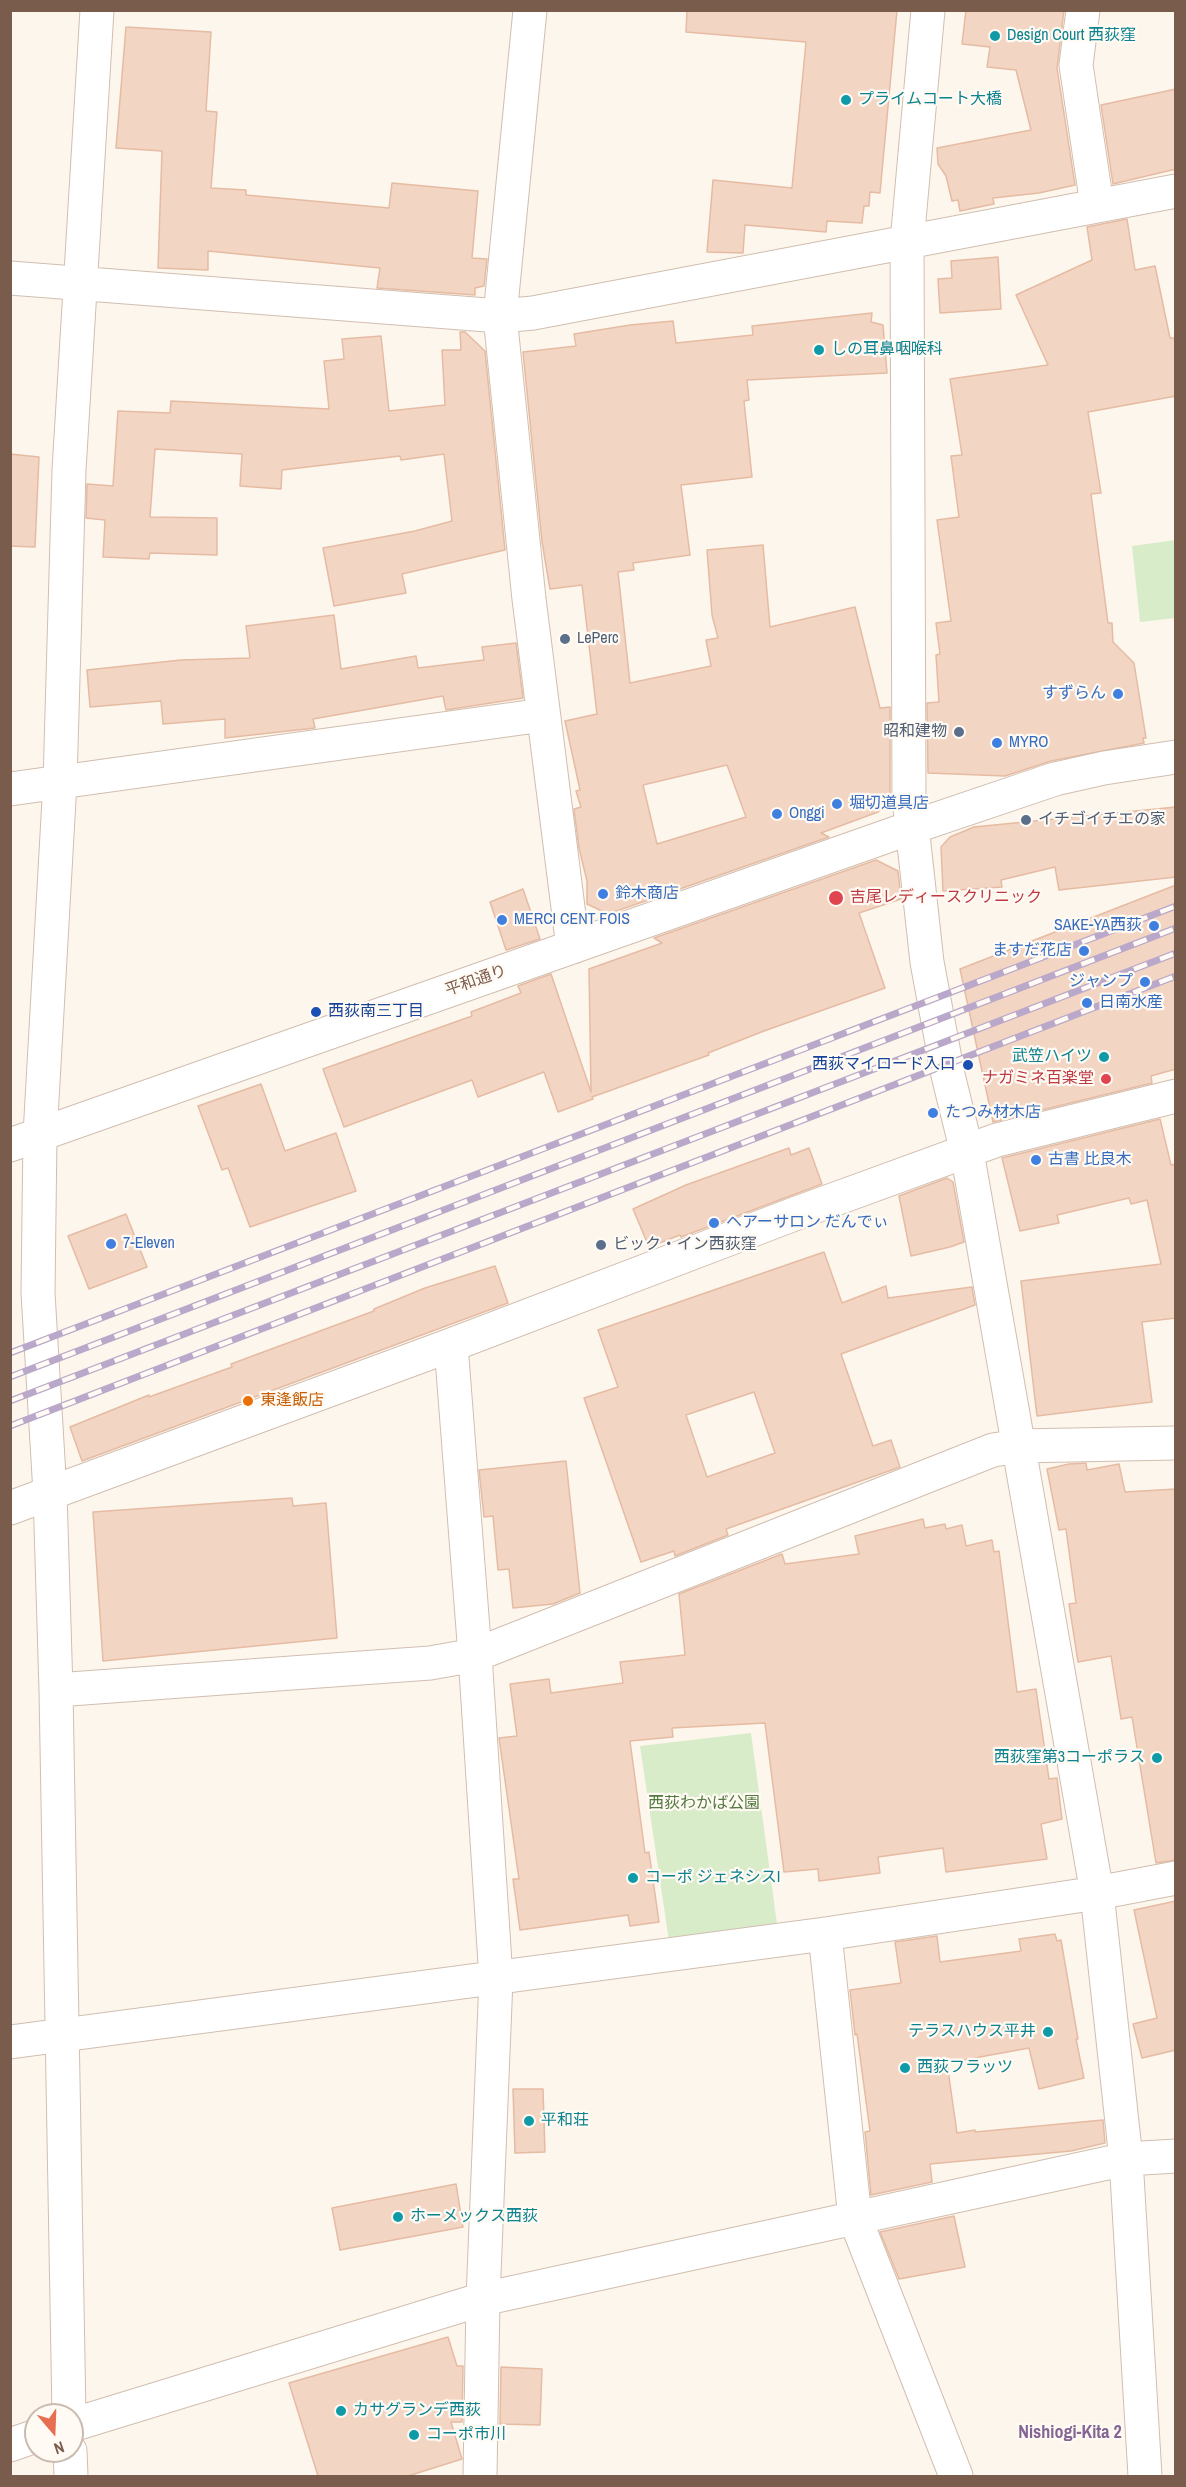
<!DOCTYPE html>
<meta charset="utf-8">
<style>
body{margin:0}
#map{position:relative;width:1186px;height:2487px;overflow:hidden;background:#fdf6ec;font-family:"Archivo Narrow",sans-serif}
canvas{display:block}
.frame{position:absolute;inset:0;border:12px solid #7a5c4d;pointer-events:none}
.north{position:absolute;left:24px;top:2403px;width:60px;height:60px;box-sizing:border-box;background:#fffaf3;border:2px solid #cabbb1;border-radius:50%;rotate:161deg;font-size:16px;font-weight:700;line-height:24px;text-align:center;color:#7a5c4d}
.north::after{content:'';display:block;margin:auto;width:21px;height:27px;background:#e76f51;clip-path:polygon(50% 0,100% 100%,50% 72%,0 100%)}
</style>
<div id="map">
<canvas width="1186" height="2487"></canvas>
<div class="frame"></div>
<div class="north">N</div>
</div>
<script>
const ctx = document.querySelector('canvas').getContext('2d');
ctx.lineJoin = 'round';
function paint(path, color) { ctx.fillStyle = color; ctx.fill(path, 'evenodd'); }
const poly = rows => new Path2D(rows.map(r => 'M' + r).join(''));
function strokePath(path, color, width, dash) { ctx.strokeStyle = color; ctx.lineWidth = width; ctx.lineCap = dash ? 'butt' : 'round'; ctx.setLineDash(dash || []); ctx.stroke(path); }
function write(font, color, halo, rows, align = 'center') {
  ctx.font = font + ' "Archivo Narrow","Noto Sans JP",sans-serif'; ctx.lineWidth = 4.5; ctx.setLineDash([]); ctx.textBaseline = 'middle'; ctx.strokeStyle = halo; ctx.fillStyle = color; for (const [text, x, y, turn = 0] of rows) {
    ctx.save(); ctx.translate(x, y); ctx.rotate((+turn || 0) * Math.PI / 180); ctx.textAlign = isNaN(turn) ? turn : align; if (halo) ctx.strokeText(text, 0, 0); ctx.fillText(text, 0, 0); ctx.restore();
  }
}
paint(poly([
 [1175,540,1175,618,1140,622,1132,546],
 [751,1733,777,1924,669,1941,640,1746]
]), '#d8ecc9');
const building = poly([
 [687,10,897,10,880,193,870,192,869,206,864,206,862,223,827,221,826,232,745,225,743,253,707,252,713,180,792,188,806,42,686,32,687,10],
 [966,10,1064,10,1057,68,1075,185,1039,193,993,198,994,204,960,211,958,200,952,201,946,176,938,164,937,148,1031,130,1016,70,987,67,990,47,962,44,966,10],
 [126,27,211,32,206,111,217,112,211,188,246,190,246,195,389,208,392,183,478,191,472,258,487,259,484,286,475,288,475,295,377,288,380,268,208,251,208,270,158,268,162,151,116,148,126,27],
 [1176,89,1176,169,1113,184,1101,105,1176,89],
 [1127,219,1135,270,1155,266,1170,338,1176,338,1176,396,1088,412,1101,493,1091,494,1108,623,1112,623,1113,642,1134,663,1146,738,1143,738,1144,743,1051,761,1005,776,928,773,927,703,939,702,936,655,940,654,936,623,951,621,937,520,959,517,951,456,962,455,950,379,1048,365,1016,295,1092,260,1087,227,1127,219],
 [998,257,1001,309,940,313,938,279,952,278,951,261,998,257],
 [872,313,871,322,883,325,887,373,747,380,749,400,744,401,752,477,681,485,690,555,633,563,634,570,618,572,630,683,711,666,706,640,718,638,712,615,707,550,763,545,770,627,855,607,880,708,890,707,890,799,878,812,821,833,829,837,608,914,587,904,587,881,579,848,574,809,581,807,576,791,580,790,565,721,597,714,582,585,550,589,542,542,523,352,576,346,574,334,630,325,673,321,676,343,753,335,752,326,872,313],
 [727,765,746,817,657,844,643,785,727,765],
 [460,332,465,332,485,351,505,550,402,574,406,593,334,606,323,548,415,531,452,521,444,454,401,460,400,456,282,470,281,489,240,486,242,454,155,449,150,517,217,518,217,555,150,553,149,559,103,557,105,520,86,518,87,484,113,486,118,411,170,413,171,401,329,409,324,361,344,359,342,339,381,336,389,411,445,405,442,350,461,350,460,332],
 [10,454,39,457,35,547,10,546,10,454],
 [334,615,341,669,416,656,418,668,484,660,482,647,516,643,523,698,446,710,443,696,313,719,315,728,225,738,225,719,163,724,161,701,90,707,87,670,181,660,250,658,246,626,334,615],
 [1176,807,1176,877,1059,890,1055,867,1001,880,1002,887,943,891,941,847,950,837,974,827,1176,807],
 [876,860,898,871,901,899,859,913,885,988,764,1031,708,1053,709,1055,592,1097,593,1099,558,1112,544,1072,478,1097,472,1080,344,1127,323,1069,472,1016,471,1012,521,993,518,986,551,974,591,1092,589,969,662,943,654,938,876,860],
 [1176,885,1176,1069,1151,1076,1152,1083,993,1122,960,969,1176,885],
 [523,889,540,939,506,950,490,902,523,889],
 [261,1084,285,1151,336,1133,356,1191,250,1227,228,1168,222,1170,198,1106,261,1084],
 [1160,1119,1171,1165,1176,1164,1176,1318,1142,1322,1152,1402,1037,1416,1021,1281,1161,1264,1147,1200,1131,1204,1129,1198,1057,1215,1059,1223,1020,1231,1002,1158,1160,1119],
 [789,1148,791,1155,809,1148,822,1184,681,1237,680,1235,649,1247,633,1209,686,1185,789,1148],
 [947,1178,953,1182,964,1242,950,1247,911,1256,899,1196,947,1178],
 [126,1214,147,1267,89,1289,68,1236,126,1214],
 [824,1252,842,1303,886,1286,888,1298,972,1287,975,1305,841,1354,873,1446,891,1440,900,1467,726,1529,728,1535,675,1556,674,1551,641,1562,584,1398,618,1387,598,1330,824,1252],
 [754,1392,775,1453,707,1477,686,1415,754,1392],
 [495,1266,508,1303,82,1461,70,1427,149,1395,149,1397,232,1367,231,1364,374,1311,374,1309,425,1288,495,1266],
 [566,1461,580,1593,553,1604,513,1608,509,1569,498,1570,493,1516,484,1517,479,1470,566,1461],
 [1086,1463,1087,1470,1119,1464,1125,1492,1176,1489,1176,1860,1156,1863,1132,1717,1121,1719,1111,1656,1078,1662,1069,1604,1076,1603,1066,1529,1059,1530,1047,1469,1069,1464,1086,1463],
 [292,1498,293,1506,326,1503,337,1638,103,1661,93,1512,292,1498],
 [923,1519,925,1528,945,1524,946,1529,962,1525,966,1546,992,1540,994,1552,999,1551,1017,1692,1036,1689,1049,1779,1057,1778,1062,1819,1041,1824,1047,1859,946,1872,943,1848,878,1857,880,1873,819,1881,818,1869,784,1872,765,1723,672,1728,673,1737,630,1741,645,1853,649,1852,659,1922,630,1926,628,1915,520,1930,513,1879,519,1879,499,1738,517,1736,510,1684,549,1679,551,1693,623,1683,620,1662,685,1655,679,1594,782,1554,785,1564,859,1554,855,1536,923,1519],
 [1176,1901,1176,2050,1142,2058,1133,2024,1157,2018,1134,1910,1176,1901],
 [1055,1934,1057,1941,1061,1940,1078,2039,1076,2039,1084,2078,1039,2089,1029,2048,947,2063,957,2133,975,2130,975,2132,1103,2120,1105,2143,1071,2151,930,2164,932,2182,871,2195,865,2132,870,2131,857,2034,855,2035,850,1990,901,1983,895,1942,937,1936,940,1962,1021,1951,1019,1939,1055,1934],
 [513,2089,543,2089,545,2152,515,2153,513,2089],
 [456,2184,463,2227,340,2250,332,2208,456,2184],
 [954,2216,965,2267,899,2279,880,2232,954,2216],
 [448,2337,457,2366,463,2366,462,2422,451,2422,462,2459,408,2476,318,2476,289,2383,448,2337],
 [501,2367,542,2369,540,2425,500,2424,501,2367]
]);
paint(building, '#f3d5c3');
strokePath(building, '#e6bba3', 1.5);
const minor = poly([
 [530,10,500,316,529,599,573,947],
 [928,10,907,242,909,799,927,962,948,1075,967,1152,1097,1893,1126,2159,1145,2476],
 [1083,10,1076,65,1097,205],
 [10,278,500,316,533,313,1176,191],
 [10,789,543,715],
 [10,1145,913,827,1055,779,1104,768,1176,757],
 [451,1345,475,1655,496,1979,483,2299,480,2476],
 [10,1508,451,1345,797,1213,997,1140,1176,1096],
 [56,1690,430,1663,475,1655,993,1450,1019,1446,1176,1443],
 [825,1934,855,2218,956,2476],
 [10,2042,825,1934,1097,1893,1176,1878],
 [69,2415,56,1690,50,1493,38,1293,40,1135,60,782,69,470,97,10],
 [72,2425,483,2299,1126,2159,1176,2156],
 [10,2445,36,2436],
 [70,2451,71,2476]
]);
strokePath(minor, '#d1beb0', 35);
strokePath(minor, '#fff', 33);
const rail = poly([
 [10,1353,1176,906],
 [10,1377,1176,928],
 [10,1401,1176,953],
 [10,1426,1176,976]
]);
strokePath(rail, '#b9a8c9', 7);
strokePath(rail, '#fffaf3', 4.5, [14]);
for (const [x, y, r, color] of [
 [995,36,6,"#0f9aa8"],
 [846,100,6,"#0f9aa8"],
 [819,350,6,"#0f9aa8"],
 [565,639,6,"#5c6f8a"],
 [1118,694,6,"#3f7fe0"],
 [959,732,6,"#5c6f8a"],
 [997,743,6,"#3f7fe0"],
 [837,804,6,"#3f7fe0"],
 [777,814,6,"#3f7fe0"],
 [1026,820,6,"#5c6f8a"],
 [603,894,6,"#3f7fe0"],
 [836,898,8,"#e0444e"],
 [502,920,6,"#3f7fe0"],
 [1154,926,6,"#3f7fe0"],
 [1084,951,6,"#3f7fe0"],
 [1145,982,6,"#3f7fe0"],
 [1087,1003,6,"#3f7fe0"],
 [316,1012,6,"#1a4fb4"],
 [1104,1057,6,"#0f9aa8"],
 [968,1065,6,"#1a4fb4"],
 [1106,1079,6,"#e0444e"],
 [933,1113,6,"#3f7fe0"],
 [1036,1160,6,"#3f7fe0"],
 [714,1223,6,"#3f7fe0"],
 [111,1244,6,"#3f7fe0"],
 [601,1245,6,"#5c6f8a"],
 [248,1401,6,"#e8710a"],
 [1157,1758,6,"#0f9aa8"],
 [633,1878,6,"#0f9aa8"],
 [1048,2032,6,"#0f9aa8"],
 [905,2068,6,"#0f9aa8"],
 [529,2121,6,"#0f9aa8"],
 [398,2217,6,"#0f9aa8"],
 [341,2411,6,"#0f9aa8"],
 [414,2435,6,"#0f9aa8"]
]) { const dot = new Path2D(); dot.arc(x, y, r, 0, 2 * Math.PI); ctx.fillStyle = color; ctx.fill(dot); strokePath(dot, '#fffaf3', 2); }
write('16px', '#0d838f', '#fffaf3', [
 ["Design Court 西荻窪",1007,36],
 ["プライムコート大橋",858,100],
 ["しの耳鼻咽喉科",831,350],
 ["武笠ハイツ",1092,1057,"right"],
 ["西荻窪第3コーポラス",1145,1758,"right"],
 ["コーポ ジェネシスI",645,1878],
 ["テラスハウス平井",1036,2032,"right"],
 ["西荻フラッツ",917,2068],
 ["平和荘",541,2121],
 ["ホーメックス西荻",410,2217],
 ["カサグランデ西荻",353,2411],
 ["コーポ市川",426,2435]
], 'left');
write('16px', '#4e5e75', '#fffaf3', [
 ["LePerc",577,639],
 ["昭和建物",947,732,"right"],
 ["イチゴイチエの家",1038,820],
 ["ビック・イン西荻窪",613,1245]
], 'left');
write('16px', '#366cbe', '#fffaf3', [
 ["すずらん",1106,694,"right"],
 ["MYRO",1009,743],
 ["堀切道具店",849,804],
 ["Onggi",789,814],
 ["鈴木商店",615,894],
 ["MERCI CENT FOIS",514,920],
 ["SAKE-YA西荻",1142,926,"right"],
 ["ますだ花店",1072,951,"right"],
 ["ジャンプ",1133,982,"right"],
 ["日南水産",1099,1003],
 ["たつみ材木店",945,1113],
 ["古書 比良木",1048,1160],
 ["ヘアーサロン だんでぃ",726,1223],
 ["7-Eleven",123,1244]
], 'left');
write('16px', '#be3a42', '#fffaf3', [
 ["吉尾レディースクリニック",850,898],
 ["ナガミネ百楽堂",1094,1079,"right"]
], 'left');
write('16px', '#7a5c4d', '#fffaf3', [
 ["平和通り",476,981,-19]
]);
write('16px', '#164399', '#fffaf3', [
 ["西荻南三丁目",328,1012],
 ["西荻マイロード入口",956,1065,"right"]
], 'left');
write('16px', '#c56008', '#fffaf3', [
 ["東逢飯店",260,1401]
], 'left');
write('16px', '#537a41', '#fffaf3', [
 ["西荻わかば公園",704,1804]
]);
write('bold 18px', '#846695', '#fffaf3', [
 ["Nishiogi-Kita 2",1070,2433]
]);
</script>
